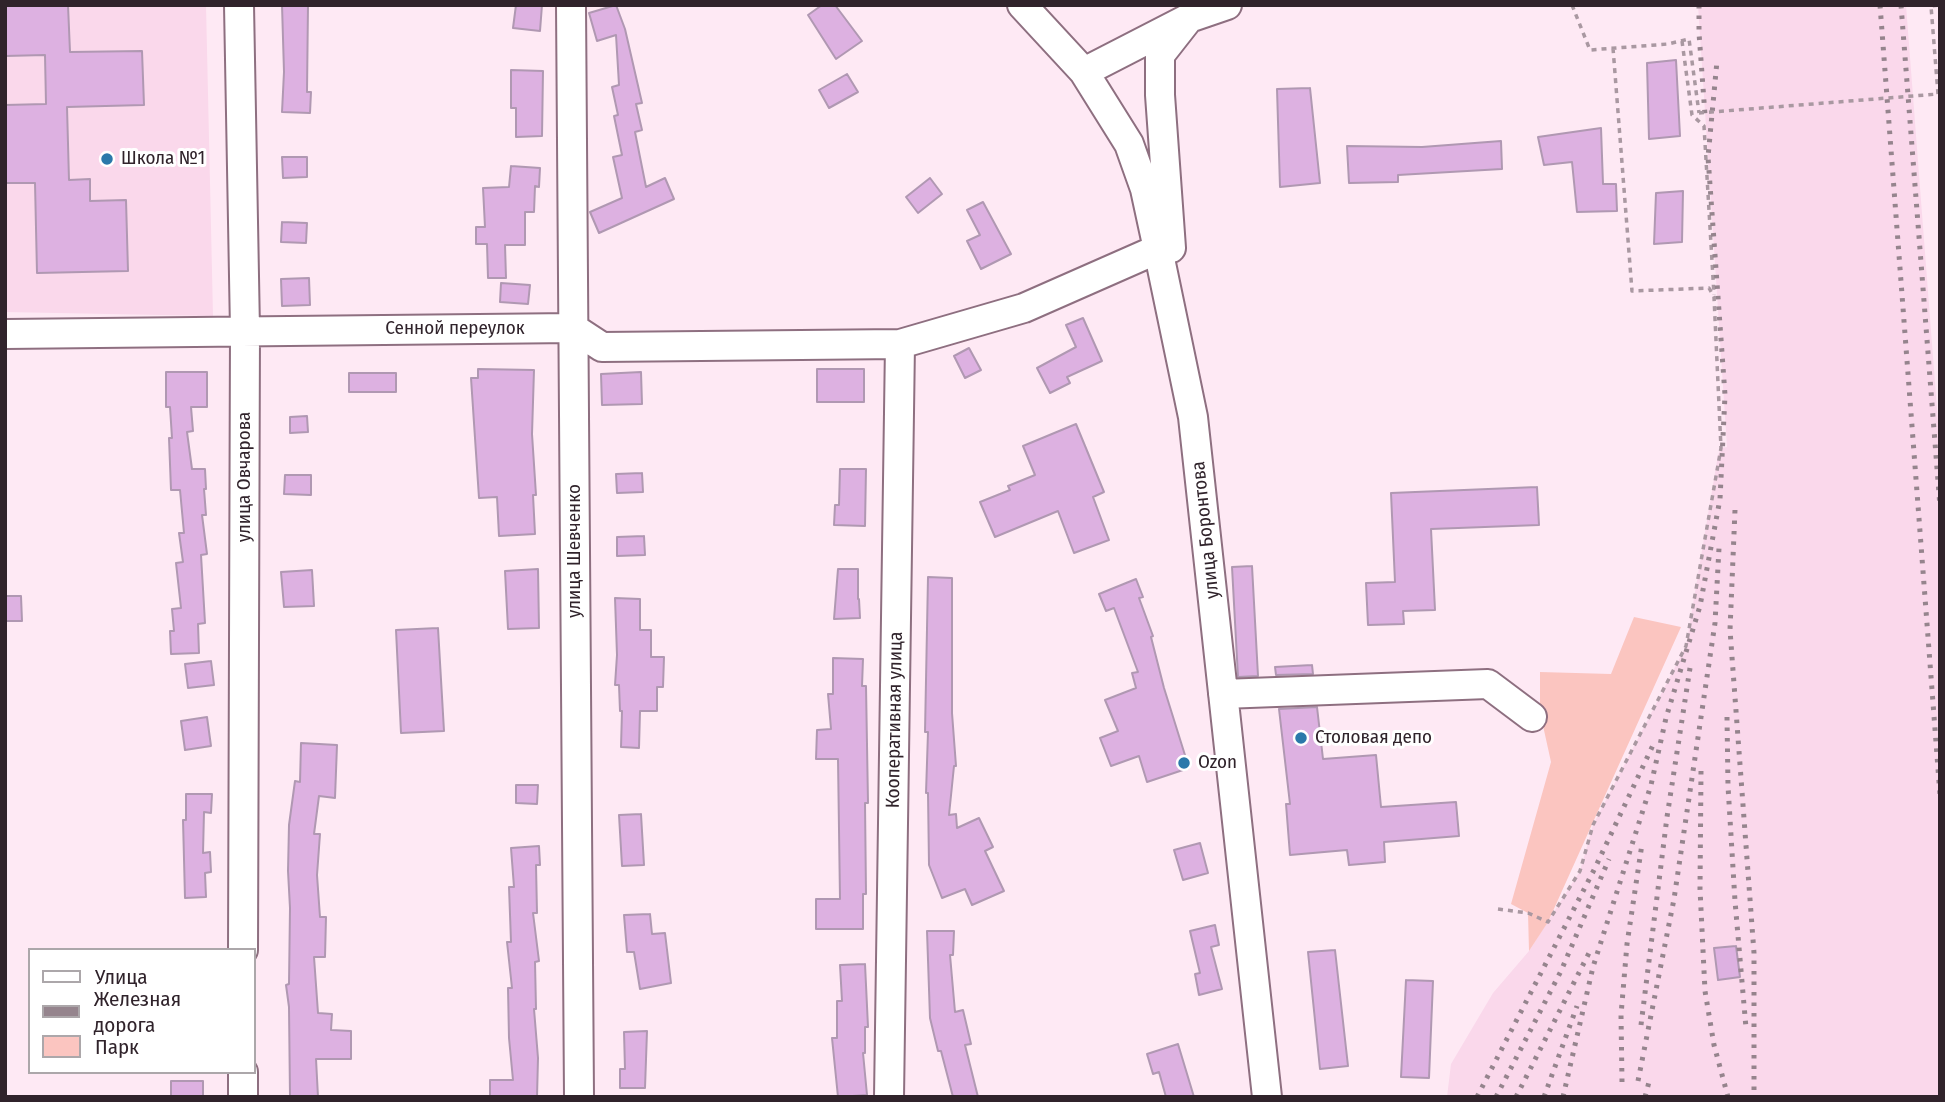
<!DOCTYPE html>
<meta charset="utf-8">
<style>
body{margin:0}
#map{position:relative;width:1945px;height:1102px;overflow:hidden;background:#fee9f4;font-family:"Fira Sans Condensed",sans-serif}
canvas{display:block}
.frame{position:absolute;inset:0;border:7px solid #30232b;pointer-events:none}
.legend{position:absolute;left:28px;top:948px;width:228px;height:126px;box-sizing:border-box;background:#fff;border:2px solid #aca7aa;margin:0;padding:9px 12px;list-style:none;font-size:21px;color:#30232b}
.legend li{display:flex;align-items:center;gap:14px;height:35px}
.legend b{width:35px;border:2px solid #aca7aa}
</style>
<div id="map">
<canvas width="1945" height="1102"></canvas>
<div class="frame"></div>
<ul class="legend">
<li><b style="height:9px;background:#fff"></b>Улица</li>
<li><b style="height:9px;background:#95848d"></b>Железная дорога</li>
<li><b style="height:19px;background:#fbc5c0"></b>Парк</li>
</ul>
</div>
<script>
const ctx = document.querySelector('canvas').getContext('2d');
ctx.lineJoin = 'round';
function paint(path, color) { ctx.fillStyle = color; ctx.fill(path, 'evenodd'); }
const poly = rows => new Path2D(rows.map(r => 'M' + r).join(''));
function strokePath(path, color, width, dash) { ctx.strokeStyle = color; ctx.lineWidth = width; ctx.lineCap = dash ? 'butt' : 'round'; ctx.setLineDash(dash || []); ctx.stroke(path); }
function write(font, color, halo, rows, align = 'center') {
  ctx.font = font + ' "Fira Sans Condensed",sans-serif'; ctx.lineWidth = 6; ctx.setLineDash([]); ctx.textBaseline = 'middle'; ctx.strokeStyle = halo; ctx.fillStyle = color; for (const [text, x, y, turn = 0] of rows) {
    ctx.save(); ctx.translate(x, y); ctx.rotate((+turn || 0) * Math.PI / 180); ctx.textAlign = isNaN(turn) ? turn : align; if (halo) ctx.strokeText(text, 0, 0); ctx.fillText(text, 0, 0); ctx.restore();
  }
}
paint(poly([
 [5,5,206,5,213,316,5,312],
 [1698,5,1906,5,1940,448,1940,1097,1447,1097,1451,1064,1493,993,1529,951,1580,871,1593,825,1686,646,1718,455,1721,448,1727,447]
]), '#fad8eb');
paint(poly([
 [1634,617,1681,627,1548,922,1529,951,1528,913,1511,904,1551,762,1540,712,1540,672,1611,674]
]), '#fbc5c0');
const building = poly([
 [5,5,68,5,70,52,142,51,144,105,67,107,69,180,90,179,90,201,126,200,128,271,37,273,35,183,5,183,5,105,46,104,45,55,5,56,5,5],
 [282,5,308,5,307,92,311,92,310,113,282,112,284,72,282,5],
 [516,5,542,5,540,31,513,28,516,5],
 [616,5,625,29,642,103,636,104,642,130,635,132,646,187,665,178,674,199,599,233,590,212,622,198,613,157,622,155,614,116,618,115,612,87,619,85,616,35,597,41,589,13,616,5],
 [822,5,835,5,862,41,836,59,808,15,822,5],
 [1676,60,1680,136,1649,139,1647,63,1676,60],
 [511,70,543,71,542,136,516,137,516,108,511,108,511,70],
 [847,74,858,92,829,108,819,90,847,74],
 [1310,88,1320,183,1280,187,1277,89,1310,88],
 [1601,128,1603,184,1616,184,1617,211,1577,212,1572,162,1544,165,1538,137,1601,128],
 [1501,141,1502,169,1398,175,1398,182,1349,183,1347,146,1422,147,1501,141],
 [282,157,307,157,307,177,283,178,282,157],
 [511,166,540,168,539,187,535,186,534,212,525,212,525,245,505,245,506,278,488,278,487,244,476,244,476,227,485,227,483,188,509,187,511,166],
 [930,178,942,194,918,213,906,197,930,178],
 [1683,191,1682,242,1654,244,1656,193,1683,191],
 [983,202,1011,254,981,269,967,241,980,235,967,210,983,202],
 [282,222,307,223,306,243,281,242,282,222],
 [309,278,310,305,282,306,281,279,309,278],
 [501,283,530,285,528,304,500,302,501,283],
 [1083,318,1102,361,1067,377,1070,383,1050,393,1037,368,1076,347,1066,325,1083,318],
 [969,348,981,370,965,378,954,356,969,348],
 [478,369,534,370,532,434,536,495,533,495,535,534,499,536,497,497,479,498,471,378,478,378,478,369],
 [817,369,864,369,864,402,817,402,817,369],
 [166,372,207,372,207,407,191,407,193,431,187,432,192,469,205,469,206,489,204,489,206,515,202,515,207,554,201,555,205,623,198,624,199,653,171,654,170,631,174,631,172,609,181,608,176,563,183,562,179,533,184,533,180,490,171,490,169,438,172,438,170,407,166,407,166,372],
 [641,372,642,404,602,405,601,374,641,372],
 [349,373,396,373,396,392,349,392,349,373],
 [307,416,308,432,290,433,290,417,307,416],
 [1076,424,1104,492,1093,497,1109,540,1074,553,1058,511,995,537,980,502,1010,490,1008,486,1035,475,1023,446,1076,424],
 [840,469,866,469,865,526,834,525,835,505,839,505,840,469],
 [642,473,643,492,617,493,616,474,642,473],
 [285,475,311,475,311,495,284,494,285,475],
 [1537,487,1539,525,1431,529,1435,610,1403,611,1404,624,1368,625,1366,583,1395,582,1391,493,1537,487],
 [644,536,645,555,617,556,617,537,644,536],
 [1252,566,1258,676,1238,677,1232,567,1252,566],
 [538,569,539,628,508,629,505,571,538,569],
 [838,569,858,569,858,599,859,599,860,618,834,619,838,569],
 [312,570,314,606,284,607,281,572,312,570],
 [928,577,952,578,952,713,956,766,954,766,949,815,956,814,957,828,979,818,993,847,985,851,1004,891,972,905,965,889,942,898,929,865,928,793,926,793,928,732,925,732,928,577],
 [1136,579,1143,597,1139,598,1153,636,1151,637,1164,688,1189,768,1147,782,1139,756,1111,766,1100,738,1118,731,1105,700,1136,688,1132,673,1138,672,1114,608,1106,611,1099,594,1136,579],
 [5,596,21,596,22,621,5,621,5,596],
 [615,598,640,599,640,630,651,630,651,657,664,657,663,687,657,687,657,711,640,711,639,748,621,747,622,711,620,711,619,685,615,685,617,655,615,598],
 [438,628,444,731,401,733,396,630,438,628],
 [833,658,863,659,862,686,866,686,868,803,865,803,866,894,863,894,863,929,816,929,816,899,840,899,838,759,816,759,817,730,831,729,828,694,833,694,833,658],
 [211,661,214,685,188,688,185,664,211,661],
 [1312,665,1313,674,1276,675,1275,667,1312,665],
 [1317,707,1323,759,1376,755,1381,807,1456,802,1459,836,1384,842,1385,862,1349,865,1347,850,1290,855,1286,804,1290,804,1279,709,1317,707],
 [207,717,211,746,185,750,181,721,207,717],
 [301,743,337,745,335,798,319,796,314,834,320,834,317,875,320,917,326,917,325,957,314,957,318,1013,332,1014,331,1030,351,1031,351,1059,316,1059,318,1097,290,1097,289,1007,286,985,289,984,290,908,288,871,289,825,295,781,300,782,301,743],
 [516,785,538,785,537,804,516,803,516,785],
 [186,794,212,794,211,813,204,812,203,853,210,852,211,872,205,873,206,897,185,898,183,820,186,820,186,794],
 [641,814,644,865,622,866,619,815,641,814],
 [1200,843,1208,873,1183,880,1174,850,1200,843],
 [539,846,540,865,536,865,537,913,533,913,539,961,535,962,536,1009,534,1009,538,1058,537,1097,490,1097,490,1080,513,1080,509,1038,508,988,512,988,507,942,511,942,509,887,514,887,511,848,539,846],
 [650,914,652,934,665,933,671,983,640,989,634,952,627,952,624,915,650,914],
 [1215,925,1219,945,1211,947,1222,989,1199,995,1195,974,1200,973,1190,931,1215,925],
 [927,931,954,931,953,955,950,955,955,1012,963,1010,971,1044,965,1045,978,1097,953,1097,941,1051,938,1051,930,1018,927,931],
 [1736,946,1740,977,1718,980,1714,948,1736,946],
 [1335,950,1348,1066,1320,1069,1308,952,1335,950],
 [865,964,868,1027,865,1027,865,1053,863,1053,867,1095,838,1097,832,1038,837,1038,837,1001,842,1001,840,965,865,964],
 [1406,980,1433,981,1429,1078,1401,1077,1406,980],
 [647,1031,645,1088,620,1088,620,1069,625,1069,624,1032,647,1031],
 [1178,1044,1194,1097,1166,1097,1159,1072,1153,1074,1147,1054,1178,1044],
 [171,1081,203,1081,203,1097,171,1097,171,1081]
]);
paint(building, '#ddb1e1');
strokePath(building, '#b098b2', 2);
const minor = poly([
 [239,5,245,330,243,950],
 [571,5,579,1097],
 [1022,5,1084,72,1129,144,1145,189,1158,249,1193,417,1267,1097],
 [1084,72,1189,18,1227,5],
 [1171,248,1160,95,1160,55,1189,18],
 [5,334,573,328,602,347,900,344,1024,308,1158,249],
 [1223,694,1488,684,1532,717],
 [243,1097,243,1072],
 [889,1097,900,344]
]);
strokePath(minor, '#8e6f80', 32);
strokePath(poly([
 [1572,5,1590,50,1668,44,1689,39,1699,113],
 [1682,41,1692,115,1704,126,1714,295],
 [1938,94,1931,6,1940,5],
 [1498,909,1528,913,1548,922,1580,871,1593,825,1686,646,1721,448,1714,297,1709,288,1632,291,1613,48]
]), '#a998a1', 3.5, [5, 5]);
strokePath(minor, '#fff', 28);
strokePath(poly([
 [1699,5,1699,33,1705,115],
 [1880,5,1940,795],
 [1901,5,1940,507],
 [1735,510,1730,630,1754,953,1754,1097],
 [1727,717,1728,786,1735,901,1746,1028],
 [1701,771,1700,889,1705,991,1714,1045,1728,1097],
 [1641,1025,1667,817,1690,668],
 [1638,1081,1674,899,1715,623,1719,548],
 [1622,1082,1621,1015,1627,944,1642,844],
 [1477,1097,1595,868,1654,743],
 [1496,1097,1561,971,1609,859],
 [1516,1097,1591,949],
 [1544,1097,1577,1006],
 [1563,1097,1593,967,1651,785,1666,718,1700,606,1720,499,1725,395,1708,157,1717,61],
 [1645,1097,1649,1082]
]), '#95848d', 5, [3.5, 7]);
strokePath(poly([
 [1699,113,1938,94]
]), '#a998a1', 3.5, [5, 5]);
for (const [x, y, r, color] of [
 [107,159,7,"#2a78aa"],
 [1301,738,7,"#2a78aa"],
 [1184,763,7,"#2a78aa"]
]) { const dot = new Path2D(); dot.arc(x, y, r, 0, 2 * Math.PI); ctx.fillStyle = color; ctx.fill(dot); strokePath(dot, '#fff', 2.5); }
write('19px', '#30232b', '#fff', [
 ["Школа №1",121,159],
 ["Столовая депо",1315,738],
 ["Ozon",1198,763]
], 'left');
write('19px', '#30232b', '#fff', [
 ["Сенной переулок",455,329],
 ["улица Овчарова",245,477,-90],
 ["улица Боронтова",1206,530,-96],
 ["улица Шевченко",575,551,-90],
 ["Кооперативная улица",895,720,-89]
]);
</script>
